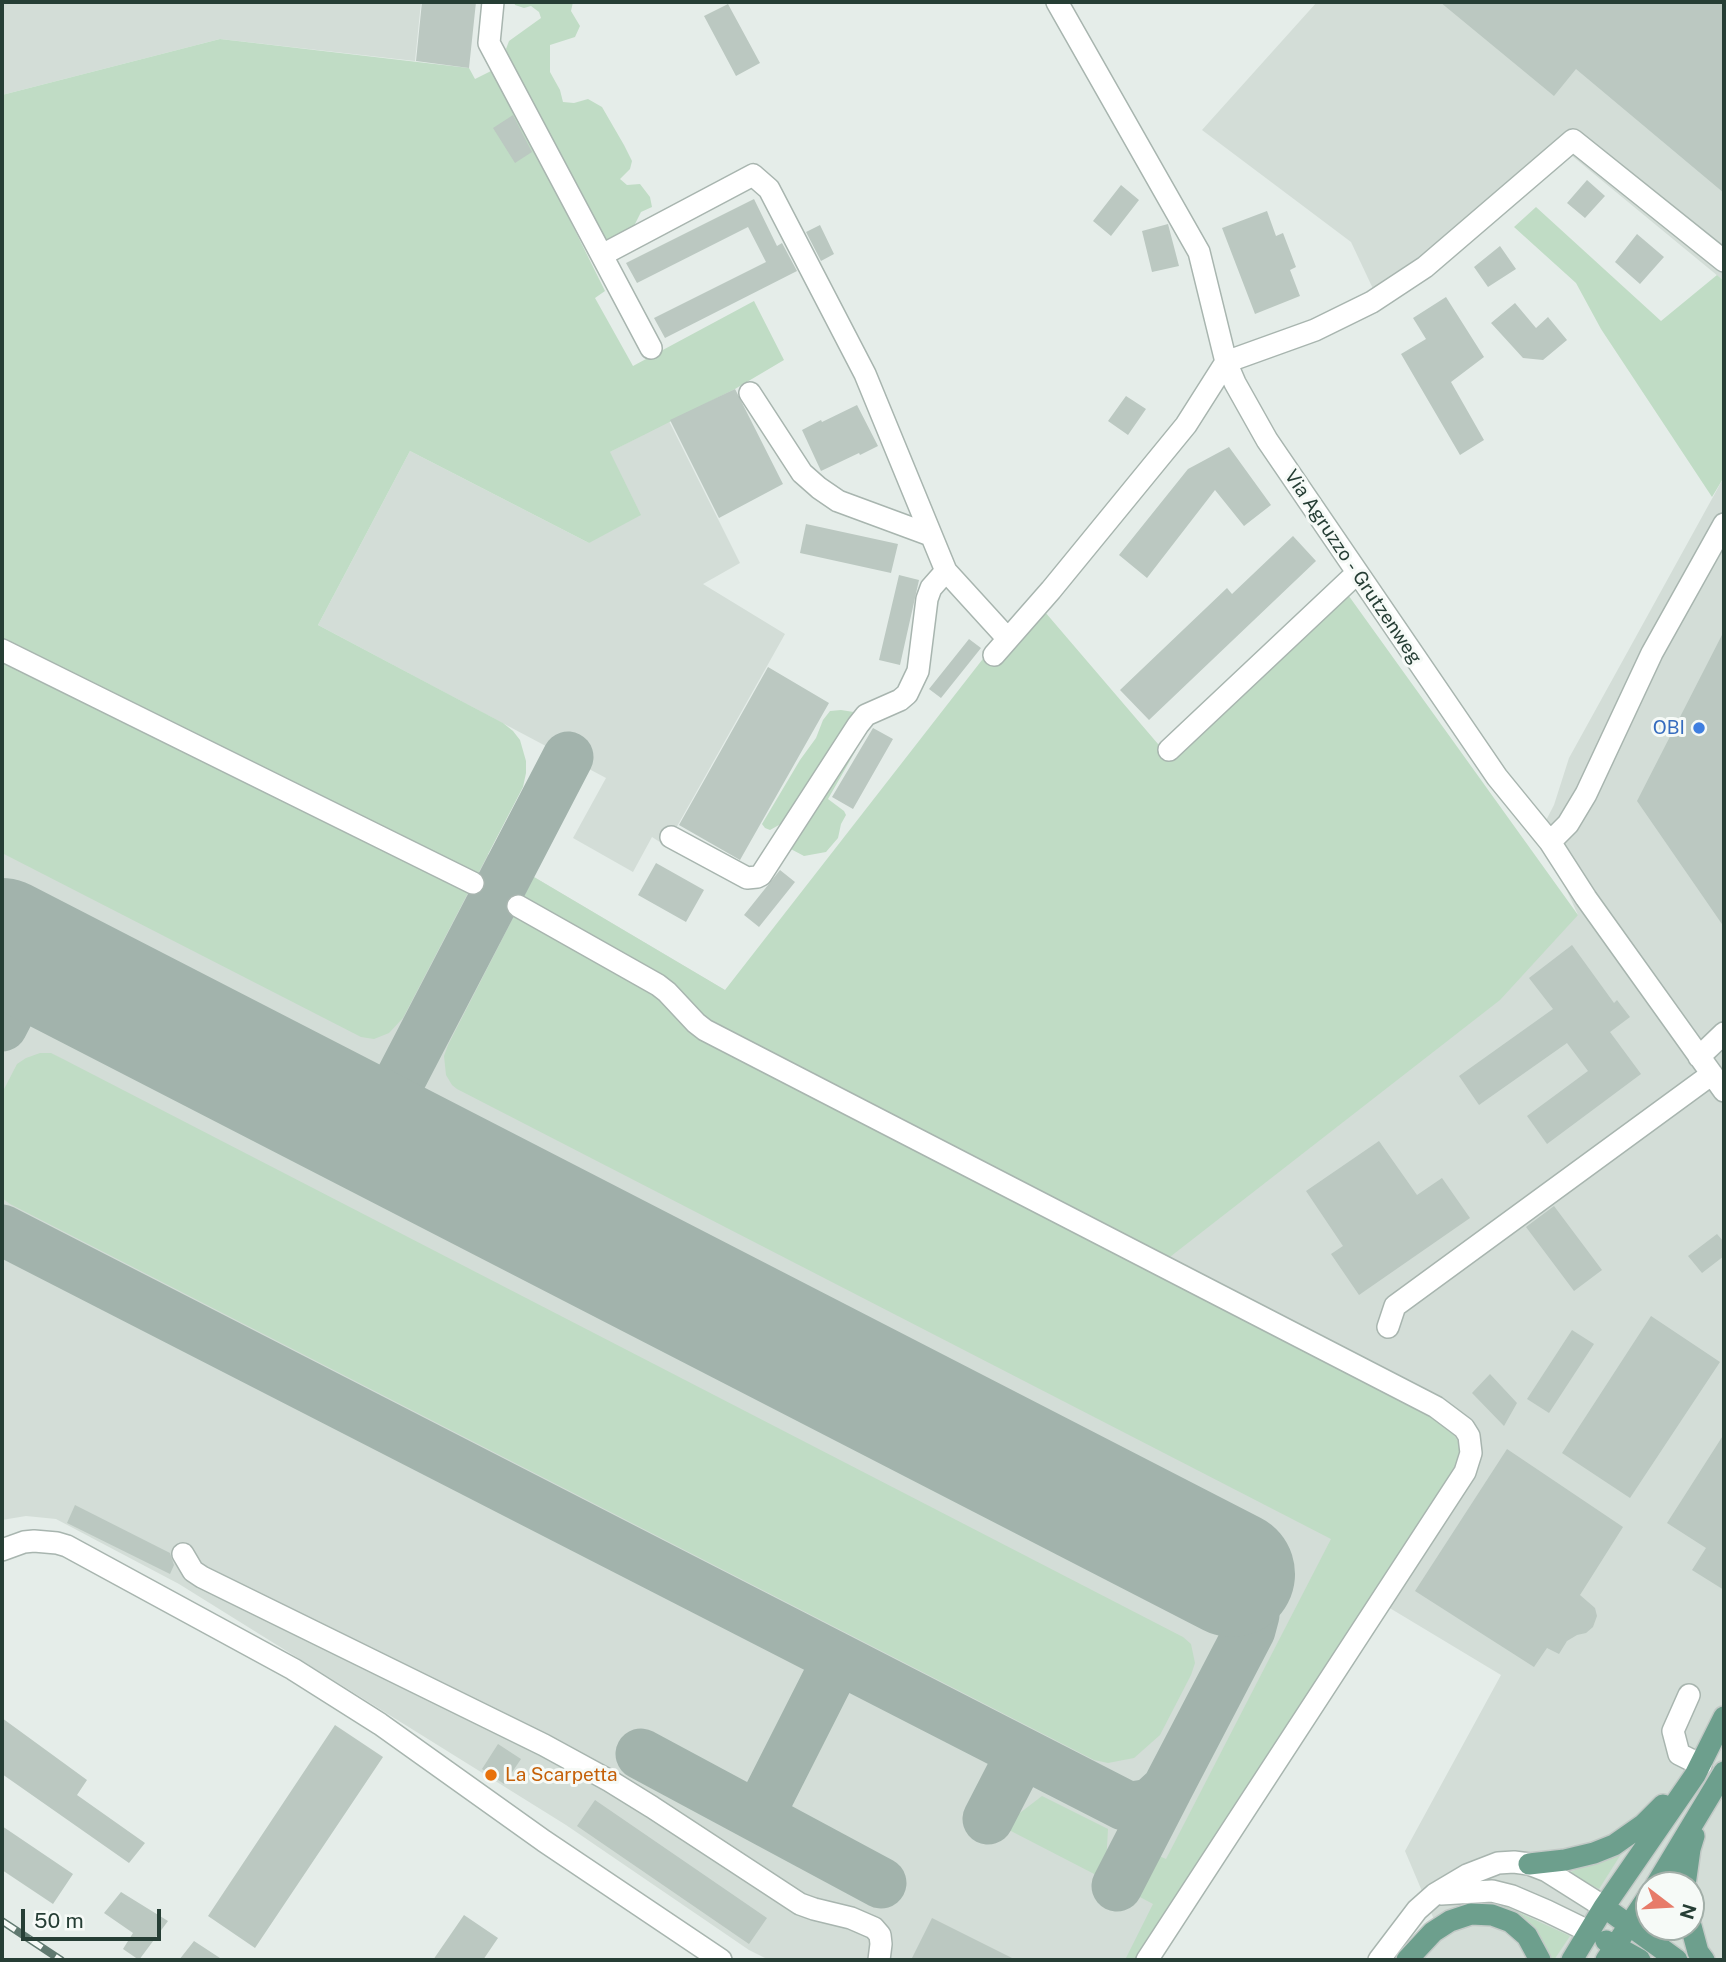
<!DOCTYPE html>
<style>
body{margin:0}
#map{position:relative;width:1726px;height:1962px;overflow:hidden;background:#e5ede9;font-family:"Public Sans",sans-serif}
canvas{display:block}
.frame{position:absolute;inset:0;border:4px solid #263e35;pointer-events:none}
.north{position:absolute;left:1635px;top:1871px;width:70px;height:70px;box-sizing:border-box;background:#f6faf7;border:2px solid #a3afa9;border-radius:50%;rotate:107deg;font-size:19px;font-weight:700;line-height:28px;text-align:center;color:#263e35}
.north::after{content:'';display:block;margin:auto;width:24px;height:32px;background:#e77b69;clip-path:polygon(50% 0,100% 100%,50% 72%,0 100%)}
.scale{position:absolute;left:21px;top:1909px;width:140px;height:32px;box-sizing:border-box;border:4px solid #263e35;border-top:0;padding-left:9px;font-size:21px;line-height:24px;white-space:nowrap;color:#263e35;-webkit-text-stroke:5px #f6faf7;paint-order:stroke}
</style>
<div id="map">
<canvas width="1726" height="1962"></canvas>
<div class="frame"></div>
<div class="north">N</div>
<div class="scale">50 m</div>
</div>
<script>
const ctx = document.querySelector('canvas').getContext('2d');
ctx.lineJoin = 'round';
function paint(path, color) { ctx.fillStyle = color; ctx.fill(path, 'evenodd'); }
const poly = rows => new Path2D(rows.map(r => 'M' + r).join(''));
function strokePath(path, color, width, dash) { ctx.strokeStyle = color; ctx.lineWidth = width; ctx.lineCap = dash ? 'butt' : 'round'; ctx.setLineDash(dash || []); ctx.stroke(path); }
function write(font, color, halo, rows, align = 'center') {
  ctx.font = font + ' "Public Sans",sans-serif'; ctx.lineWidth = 6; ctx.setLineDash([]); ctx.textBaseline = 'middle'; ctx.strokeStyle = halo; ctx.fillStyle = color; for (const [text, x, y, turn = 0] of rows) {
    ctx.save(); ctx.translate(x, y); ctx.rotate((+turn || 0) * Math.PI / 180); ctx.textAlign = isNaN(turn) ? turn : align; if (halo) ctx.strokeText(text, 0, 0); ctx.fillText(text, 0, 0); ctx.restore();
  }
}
paint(poly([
 [2,2,421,2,415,61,220,39,2,95],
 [1317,2,1724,2,1724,281,1560,146,1375,293,1351,242,1202,130],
 [669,421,740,563,703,584,785,634,666,846,652,837,633,872,573,838,606,778,318,625,410,451,589,543,610,452],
 [1724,477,1724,1960,1422,1960,1441,1936,1405,1851,1501,1675,1388,1607,1158,1960,769,1960,749,1950,566,1825,179,1584,56,1519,26,1516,2,1520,2,614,534,877,725,990,1578,915,1540,832,1554,805,1569,758],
 [1649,1885,1691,1885,1691,1927,1649,1927]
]), '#d3ddd7');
paint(poly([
 [514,2,573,2,571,11,580,26,575,37,550,45,550,72,560,90,563,102,574,103,588,99,602,107,624,145,632,161,630,169,620,179,627,185,640,184,650,197,652,207,641,212,631,232,607,241,601,235,510,62,506,49,509,41,541,18,539,12,531,6,524,8,515,5],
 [220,39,469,68,475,79,495,69,605,291,595,298,633,366,754,301,784,360,735,389,610,452,641,515,589,543,410,451,318,625,503,723,513,731,520,740,526,761,526,773,523,787,403,1018,389,1033,374,1039,361,1037,2,853,2,95],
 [1536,207,1661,321,1717,275,1724,281,1724,477,1712,497,1601,329,1576,283,1514,227],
 [1346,592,1578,915,1500,1000,1166,1260,1435,1413,1450,1427,1458,1442,1460,1454,1458,1467,1139,1960,1125,1960,1153,1904,1138,1896,1159,1856,1166,1859,1331,1539,457,1089,452,1085,446,1075,444,1056,448,1045,534,877,725,990,989,651,1045,612,1170,758],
 [841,710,860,713,856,750,828,799,844,811,846,815,841,824,838,838,826,852,804,856,787,847,788,820,770,830,765,828,762,824,800,760,816,738,823,720,830,711],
 [40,1053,51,1053,63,1059,1183,1637,1191,1644,1195,1663,1191,1675,1160,1735,1134,1758,1108,1763,1094,1760,10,1204,2,1198,2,1093,17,1064,26,1058],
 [1042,1796,1108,1829,1106,1864,1100,1877,1009,1830,1016,1816],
 [1623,1851,1599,1889,1568,1873],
 [1475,1902,1493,1903,1505,1906,1570,1936,1554,1960,1551,1960,1540,1937,1522,1921,1475,1906]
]), '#c0dcc5');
strokePath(poly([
 [2,945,9,952,18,966,20,977,17,997],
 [2,1026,17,997,32,982,44,977,58,976,91,987],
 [373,1132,568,757],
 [2,1230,1124,1805,1131,1807,1145,1805,1153,1802,1167,1789,1250,1630,1254,1615,1253,1598,1245,1582,1232,1574],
 [641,1754,881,1883],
 [758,1817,838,1659],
 [988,1819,1022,1753],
 [1117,1886,1167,1789]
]), '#a2b3ac', 51);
strokePath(poly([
 [2,941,1232,1574]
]), '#a2b3ac', 126);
paint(poly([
 [422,2,476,2,469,68,416,61],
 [1440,2,1724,2,1724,193,1576,69,1554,96],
 [728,4,760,63,736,76,704,16],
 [513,115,532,152,515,163,493,128],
 [1587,180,1605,196,1585,218,1567,203],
 [1121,185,1139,200,1111,236,1093,221],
 [754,199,777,246,782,243,797,271,665,338,654,318,766,262,748,227,637,283,626,263],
 [1267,211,1276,236,1283,233,1296,267,1290,270,1300,296,1255,314,1222,228],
 [1168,224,1179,266,1152,272,1142,231],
 [820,225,834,254,821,261,806,232],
 [1637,234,1664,257,1640,284,1615,262],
 [1500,246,1516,269,1488,287,1474,267],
 [1446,297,1484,357,1451,382,1484,440,1460,455,1401,354,1426,339,1413,318],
 [1515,303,1536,328,1548,317,1567,340,1543,360,1523,358,1491,323],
 [735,389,783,484,719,518,670,420],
 [1126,396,1146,409,1128,435,1108,421],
 [857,405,878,446,860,455,859,453,821,471,802,430,821,420,822,422],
 [1229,447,1271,505,1244,526,1215,490,1147,578,1119,555,1188,469],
 [806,524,898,544,891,573,800,553],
 [1293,536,1316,561,1149,720,1120,690,1227,588,1232,594],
 [899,575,919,580,900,665,879,660],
 [1724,631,1724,927,1637,801],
 [969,639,981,648,941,698,929,689],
 [768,667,829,703,740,860,679,825],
 [873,728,893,739,853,809,832,797],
 [656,863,704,890,686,922,638,895],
 [780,870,795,882,759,927,744,915],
 [1572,945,1614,1003,1617,1000,1630,1017,1610,1032,1641,1074,1547,1144,1527,1116,1588,1071,1567,1043,1479,1105,1459,1076,1553,1009,1529,978],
 [1379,1141,1417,1195,1442,1178,1470,1218,1359,1295,1331,1254,1343,1246,1306,1191],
 [1554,1206,1602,1270,1574,1291,1526,1227],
 [1717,1234,1724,1242,1724,1256,1702,1273,1688,1256],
 [1651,1316,1720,1362,1630,1498,1562,1453],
 [1572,1330,1594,1344,1549,1413,1527,1399],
 [1490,1374,1517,1403,1504,1426,1472,1393],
 [1724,1434,1724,1590,1692,1570,1706,1548,1667,1523],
 [1507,1449,1623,1527,1580,1595,1595,1608,1597,1616,1593,1627,1586,1633,1577,1635,1567,1641,1559,1654,1547,1648,1534,1667,1415,1591],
 [75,1505,170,1553,174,1565,170,1574,67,1523],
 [2,1718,87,1780,77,1795,145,1843,129,1863,2,1774],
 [335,1725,383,1757,255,1948,208,1916],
 [498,1744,521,1759,504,1784,482,1769],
 [595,1800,767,1918,749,1944,577,1826],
 [2,1826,73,1874,53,1904,2,1870],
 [121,1892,168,1921,139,1960,123,1949,133,1933,104,1913],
 [464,1915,498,1938,483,1960,433,1960],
 [932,1918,1016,1960,911,1960],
 [194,1941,223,1960,179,1960]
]), '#bbc8c1');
const minor = poly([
 [493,2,489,43,651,348],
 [1057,2,1199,252,1226,362,1235,383,1267,440,1497,777,1550,842,1586,898,1724,1091],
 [602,255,753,175,769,189,865,374,946,571,1008,639],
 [750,393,802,473,819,488,838,501,930,535],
 [2,650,473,883],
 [994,655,1051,590,1186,425,1226,362,1315,330,1372,302,1425,267,1573,140,1724,261],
 [1169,750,1357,573],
 [671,837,747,878,757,877,761,875,858,725,866,715,900,700,907,694,918,671,927,599,931,588,946,571],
 [1550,842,1568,824,1586,794,1652,653,1724,524],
 [518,906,658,985,667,992,696,1023,705,1030,1436,1407,1464,1428,1469,1436,1471,1453,1465,1472,1147,1960],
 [1699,1057,1724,1033],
 [1388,1327,1395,1306,1712,1074],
 [2,1550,24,1542,34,1541,57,1543,67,1546,293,1669,380,1724,544,1841,721,1960],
 [183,1554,193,1571,202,1577,544,1745,610,1781,652,1807,800,1904,814,1909,851,1918,874,1928,880,1935,881,1944,879,1960],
 [1689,1695,1673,1731,1679,1754,1701,1765],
 [1441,1894,1492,1891,1512,1896,1547,1911,1588,1931],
 [1379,1960,1417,1910,1435,1894,1467,1875,1498,1863,1514,1862,1529,1864,1547,1871,1604,1907]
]);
const major = poly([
 [1529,1864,1565,1860,1594,1853,1614,1845,1644,1824,1663,1805],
 [1656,1885,1724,1772],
 [1685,1885,1690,1849,1694,1836],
 [1604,1907,1677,1960],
 [1691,1926,1698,1952,1704,1960],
 [1606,1941,1640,1960],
 [1407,1960,1433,1932,1450,1921,1471,1914,1492,1915,1511,1922,1527,1936,1540,1960],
 [1572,1960,1604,1907,1695,1775,1724,1717],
 [1606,1960,1649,1895]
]);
strokePath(minor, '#a8b5af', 24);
strokePath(major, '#c2c9c6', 24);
strokePath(minor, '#fff', 21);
strokePath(major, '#6d9f8d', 21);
const rail = poly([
 [2,1921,61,1960]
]);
strokePath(rail, '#607970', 8);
strokePath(rail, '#f6faf7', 5, [16]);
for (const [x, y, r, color] of [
 [1699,728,7,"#3f7fe0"],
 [491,1775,7,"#e8710a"]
]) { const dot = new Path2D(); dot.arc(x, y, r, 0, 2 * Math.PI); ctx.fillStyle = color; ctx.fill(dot); strokePath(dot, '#f6faf7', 2.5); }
write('19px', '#263e35', '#f6faf7', [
 ["Via Agruzzo - Grutzenweg",1353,567,56]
]);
write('19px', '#366cbe', '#f6faf7', [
 ["OBI",1685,728]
], 'right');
write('19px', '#c56008', '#f6faf7', [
 ["La Scarpetta",505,1775]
], 'left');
</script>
